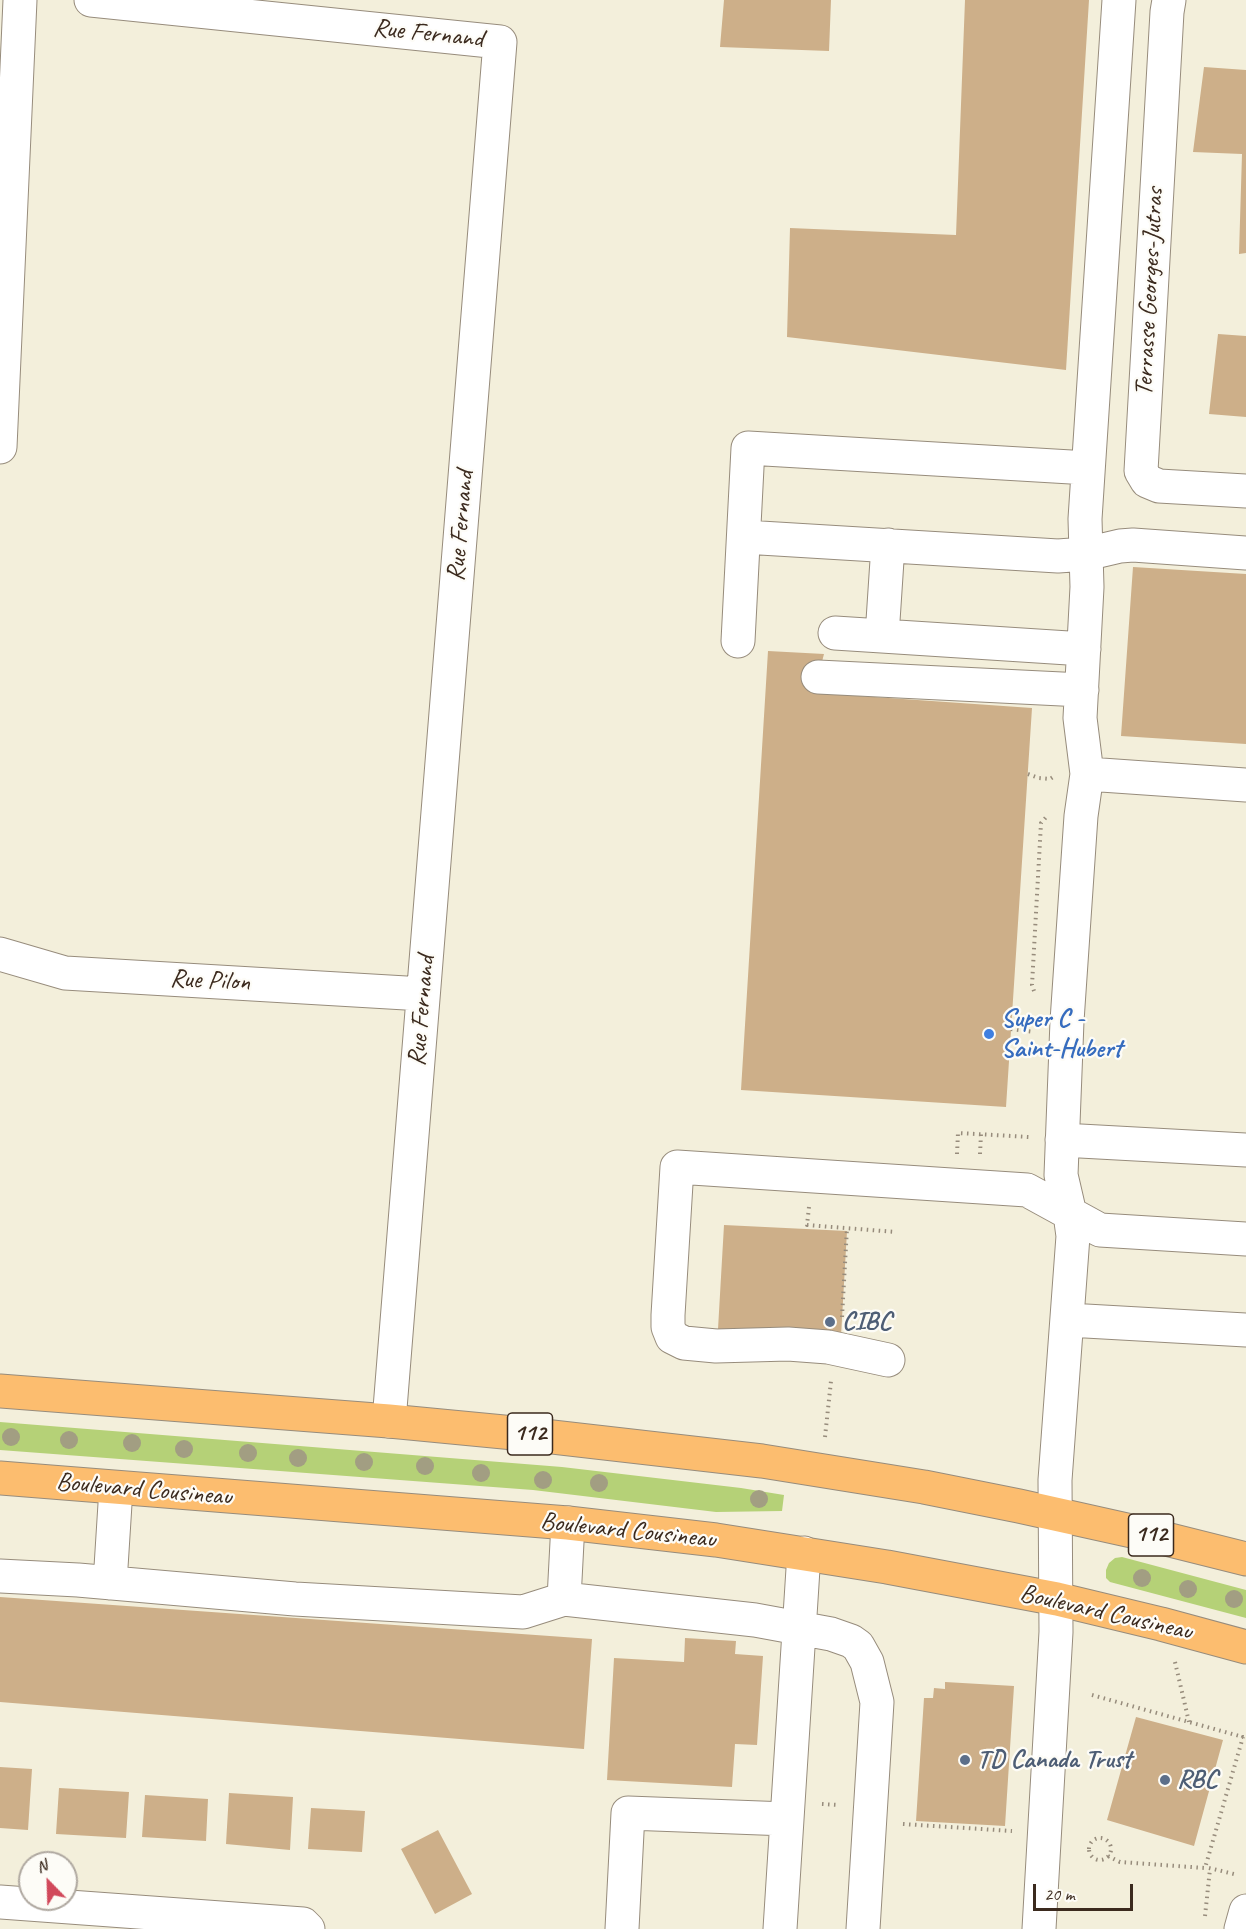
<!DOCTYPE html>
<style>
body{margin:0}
#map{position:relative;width:1246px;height:1929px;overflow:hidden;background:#f3efdb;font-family:Caveat,sans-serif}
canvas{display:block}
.north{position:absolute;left:18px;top:1851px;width:60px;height:60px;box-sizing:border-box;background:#fdfcf7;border:2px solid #afa8a0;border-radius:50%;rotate:337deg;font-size:16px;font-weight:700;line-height:24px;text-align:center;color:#3b2a1e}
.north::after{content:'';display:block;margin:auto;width:21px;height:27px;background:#d1495b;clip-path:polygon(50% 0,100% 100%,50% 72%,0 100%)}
.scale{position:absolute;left:1033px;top:1884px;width:100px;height:27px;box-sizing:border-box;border:3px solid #3b2a1e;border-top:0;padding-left:8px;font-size:18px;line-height:21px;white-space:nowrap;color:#3b2a1e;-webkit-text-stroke:4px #fdfcf7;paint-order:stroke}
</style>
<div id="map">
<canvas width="1246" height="1929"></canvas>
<div class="north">N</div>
<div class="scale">20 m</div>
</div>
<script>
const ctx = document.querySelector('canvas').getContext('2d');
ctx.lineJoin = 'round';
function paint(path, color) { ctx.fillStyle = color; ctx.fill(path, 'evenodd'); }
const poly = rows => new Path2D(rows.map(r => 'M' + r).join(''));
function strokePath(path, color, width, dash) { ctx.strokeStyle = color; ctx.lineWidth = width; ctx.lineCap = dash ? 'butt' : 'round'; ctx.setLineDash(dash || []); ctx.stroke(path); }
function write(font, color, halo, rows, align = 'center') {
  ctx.font = font + ' Caveat,sans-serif'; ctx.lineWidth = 4.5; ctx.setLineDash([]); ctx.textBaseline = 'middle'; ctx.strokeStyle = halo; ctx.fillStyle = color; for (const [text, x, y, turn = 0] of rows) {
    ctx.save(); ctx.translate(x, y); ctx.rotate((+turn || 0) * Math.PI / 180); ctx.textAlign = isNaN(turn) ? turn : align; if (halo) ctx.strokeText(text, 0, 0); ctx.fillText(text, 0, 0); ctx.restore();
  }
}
paint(poly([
 [0,1422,562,1467,741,1488,784,1495,782,1511,716,1512,533,1490,0,1450],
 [1122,1557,1246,1590,1246,1618,1110,1582,1106,1578,1106,1570,1109,1563,1115,1558]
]), '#b5d177');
paint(poly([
 [724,0,831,0,829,51,720,47],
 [965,0,1089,0,1066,370,787,337,790,228,956,235],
 [1204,67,1246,70,1246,253,1239,254,1242,154,1193,152],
 [1218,334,1246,336,1246,417,1209,414],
 [1133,567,1246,574,1246,744,1121,736],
 [768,651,824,654,818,677,817,693,1032,708,1006,1107,741,1090],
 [724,1225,847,1231,841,1336,718,1329],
 [0,1597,592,1639,584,1749,0,1702],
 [685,1638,736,1641,735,1654,763,1656,757,1745,735,1744,732,1787,607,1780,614,1658,684,1662],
 [945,1682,1014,1686,1005,1826,916,1821,924,1698,933,1698,934,1688,945,1689],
 [1136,1717,1223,1740,1194,1846,1107,1820],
 [0,1767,32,1769,28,1830,0,1828],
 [59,1788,129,1792,126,1838,56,1834],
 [229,1793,293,1797,290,1850,226,1844],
 [145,1795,208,1799,206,1841,142,1837],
 [311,1808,365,1811,362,1852,308,1849],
 [438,1830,472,1894,435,1914,401,1849]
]), '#cdaf89');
const minor = poly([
 [91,0,500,42,389,1421],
 [1169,0,1167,12,1141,471,1147,481,1159,486,1246,491],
 [0,447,20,0],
 [744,537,1058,556,1086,554,1120,546,1133,545,1246,553],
 [888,545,882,636,1084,649],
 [835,633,882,636],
 [738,641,748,448,1088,468],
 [818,677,1082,690],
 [1087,774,1246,785],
 [0,954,65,973,423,994],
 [1062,1140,1246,1150],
 [1068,1320,1246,1330],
 [888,1360,828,1347,788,1344,716,1346,684,1343,672,1337,668,1327,668,1315,677,1167,1027,1190,1100,1230,1246,1239],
 [0,1576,78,1580,295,1599,523,1612,564,1599,755,1620,831,1634,851,1641,858,1646,867,1662,877,1702,863,1929],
 [110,1583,116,1488],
 [564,1599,568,1523],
 [0,1902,303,1924,308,1929],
 [622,1929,628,1813,787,1819],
 [780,1929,804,1553],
 [1039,1929,1056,1632,1055,1480,1073,1236,1070,1214,1061,1175,1067,1021,1081,816,1087,774,1080,718,1087,587,1085,519,1119,0],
 [1241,1929,1246,1911]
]);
const major = poly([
 [0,1391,389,1421,535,1435,762,1461,924,1487,1019,1506,1154,1536,1246,1559],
 [0,1478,568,1523,716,1540,887,1567,1057,1599,1161,1624,1246,1647]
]);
strokePath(minor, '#978c7c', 35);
strokePath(major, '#978c7c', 35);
strokePath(poly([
 [1028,774,1039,778,1050,779,1053,777],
 [1034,991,1032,985,1041,823,1048,815],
 [1011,1029,1034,1032],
 [957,1154,958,1133,1029,1137],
 [980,1154,981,1134],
 [809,1207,807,1225,896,1232],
 [842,1317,847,1228],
 [825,1437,831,1381],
 [1175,1662,1189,1722],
 [1092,1695,1243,1737],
 [822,1804,838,1805],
 [903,1824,1012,1831],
 '1089 1849a11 11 0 1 1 22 0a11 11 0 1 1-22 0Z',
 [1108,1856,1120,1862,1205,1868,1243,1737,1246,1738],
 [1209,1868,1238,1875],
 [1205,1916,1210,1869]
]), '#978c7c', 4, [1.5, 4.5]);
strokePath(minor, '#fff', 33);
strokePath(major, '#fcbd6f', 33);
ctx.fillStyle = '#a29e82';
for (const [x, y] of [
 [11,1437],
 [69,1440],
 [132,1443],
 [184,1449],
 [248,1453],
 [298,1458],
 [364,1462],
 [425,1466],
 [481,1473],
 [543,1480],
 [599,1483],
 [759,1499],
 [1142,1578],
 [1188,1589],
 [1234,1599]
]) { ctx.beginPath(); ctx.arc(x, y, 9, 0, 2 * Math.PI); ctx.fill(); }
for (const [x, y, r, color] of [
 [989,1034,6,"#3f7fe0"],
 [830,1322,6,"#5c6f8a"],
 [965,1760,6,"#5c6f8a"],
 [1165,1780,6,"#5c6f8a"]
]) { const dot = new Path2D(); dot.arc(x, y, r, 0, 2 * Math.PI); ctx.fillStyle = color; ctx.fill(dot); strokePath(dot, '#fdfcf7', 2); }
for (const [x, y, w] of [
 [530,1434,45],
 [1151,1535,45]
]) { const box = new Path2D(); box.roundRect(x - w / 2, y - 21, w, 42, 4.5); ctx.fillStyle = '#fdfcf7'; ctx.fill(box); strokePath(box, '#3b2a1e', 1.5); }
write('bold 24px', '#3b2a1e', null, [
 ["112",530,1434],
 ["112",1151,1535]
]);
write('26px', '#3b2a1e', '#fdfcf7', [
 ["Rue Fernand",428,34,6],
 ["Terrasse Georges-Jutras",1150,292,-87],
 ["Rue Fernand",461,526,-85],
 ["Rue Pilon",210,981,3],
 ["Rue Fernand",422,1011,-85],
 ["Boulevard Cousineau",144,1490,5],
 ["Boulevard Cousineau",628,1531,6],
 ["Boulevard Cousineau",1106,1613,13]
]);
write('bold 26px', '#366cbe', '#fdfcf7', [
 ["Super C -",1001,1019],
 ["Saint-Hubert",1001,1049]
], 'left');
write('bold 26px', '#4e5e75', '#fdfcf7', [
 ["CIBC",842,1322],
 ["TD Canada Trust",977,1760],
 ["RBC",1177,1780]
], 'left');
</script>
